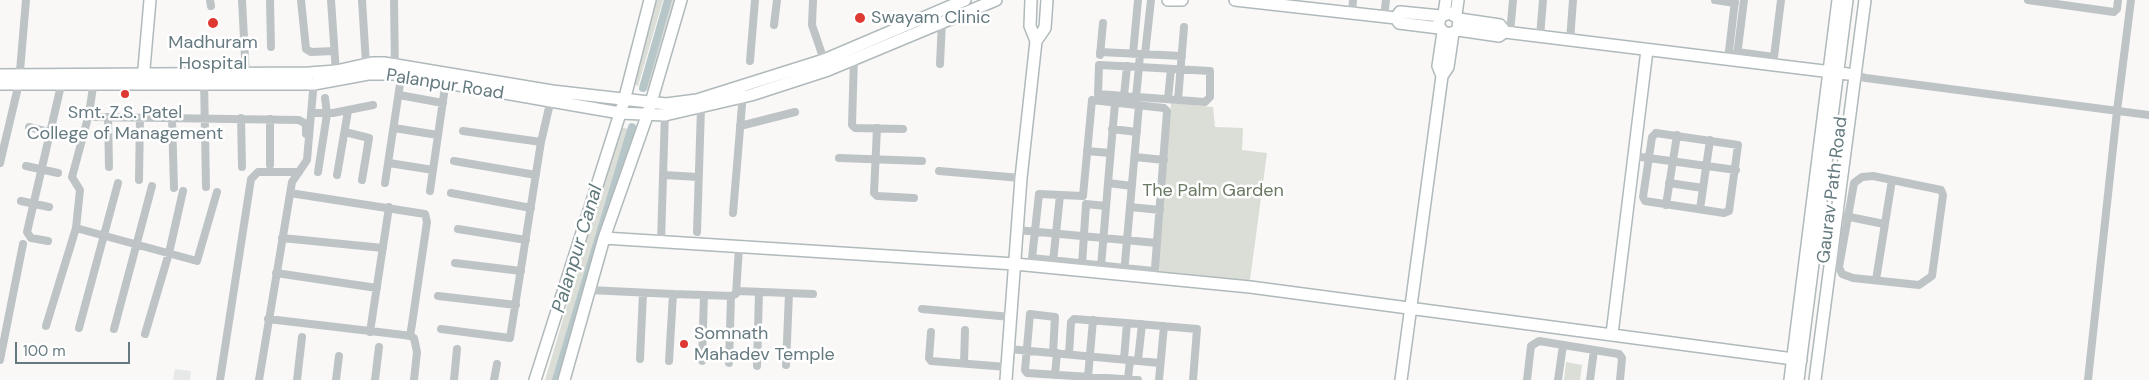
<!DOCTYPE html>
<style>
body{margin:0}
#map{position:relative;width:2149px;height:380px;overflow:hidden;background:#f9f8f7;font-family:"DM Sans",sans-serif}
canvas{display:block}
.scale{position:absolute;left:15px;top:342px;width:115px;height:22px;box-sizing:border-box;border:2px solid #657a80;border-top:0;padding-left:6px;font-size:15px;line-height:18px;white-space:nowrap;color:#657a80;-webkit-text-stroke:4px #fff;paint-order:stroke}
</style>
<div id="map">
<canvas width="2149" height="380"></canvas>
<div class="scale">100 m</div>
</div>
<script>
const ctx = document.querySelector('canvas').getContext('2d');
ctx.lineJoin = 'round';
function paint(path, color) { ctx.fillStyle = color; ctx.fill(path, 'evenodd'); }
const poly = rows => new Path2D(rows.map(r => 'M' + r).join(''));
function strokePath(path, color, width, dash) { ctx.strokeStyle = color; ctx.lineWidth = width; ctx.lineCap = dash ? 'butt' : 'round'; ctx.setLineDash(dash || []); ctx.stroke(path); }
function write(font, color, halo, rows, align = 'center') {
  ctx.font = font + ' "DM Sans",sans-serif'; ctx.lineWidth = 5; ctx.setLineDash([]); ctx.textBaseline = 'middle'; ctx.strokeStyle = halo; ctx.fillStyle = color; for (const [text, x, y, turn = 0] of rows) {
    ctx.save(); ctx.translate(x, y); ctx.rotate((+turn || 0) * Math.PI / 180); ctx.textAlign = isNaN(turn) ? turn : align; if (halo) ctx.strokeText(text, 0, 0); ctx.fillText(text, 0, 0); ctx.restore();
  }
}
paint(poly([
 [175,369,191,371,190,380,173,380]
]), '#e7e8e8');
paint(poly([
 [657,0,663,0,638,86,633,84],
 [672,0,677,0,651,91,646,90],
 [1171,103,1213,107,1215,127,1243,128,1242,150,1267,153,1250,280,1157,278],
 [620,127,628,129,552,380,545,380],
 [1566,362,1582,365,1580,380,1564,380]
]), '#daded6');
strokePath(poly([
 [643,88,668,0],
 [556,380,632,127]
]), '#b7c6c8', 8);
const secondary = poly([
 [1031,0,1030,26,1036,41],
 [1168,0,1182,0],
 [1235,0,1396,18,1399,23,1439,28],
 [1444,14,1446,0],
 [1456,15,1458,0],
 [1396,18,1400,12,1441,16,1450,13,1459,19,1458,30,1450,34,1443,32,1438,25,1441,16],
 [1459,19,1500,25,1505,32],
 [1458,30,1499,36,1505,32,1848,74],
 [0,75,309,73,336,71,372,63,384,63,552,91,666,104,697,100,824,60,965,0],
 [1442,76,1448,67,1453,33],
 [143,80,150,0],
 [0,84,314,84,368,74,395,74,620,113,665,115,751,95,828,70,996,0],
 [604,238,1015,264,1250,287,1801,360],
 [1612,334,1647,50],
 [535,380,624,101,650,0],
 [564,380,604,238,647,116,681,0],
 [1006,380,1021,178,1036,41,1045,28,1047,0],
 [1401,380,1442,76,1438,66,1443,32],
 [1790,380,1838,0],
 [1798,380,1847,0],
 [1815,380,1865,0]
]);
strokePath(secondary, '#b0b9bb', 14);
strokePath(poly([
 [210,0,211,6],
 [242,0,246,77],
 [270,0,271,47],
 [301,0,306,49,311,52,334,51],
 [331,0,336,73],
 [362,0,366,64],
 [394,0,395,69],
 [813,0,812,25,825,63],
 [1715,0,1735,3],
 [2028,0,2114,12,2117,9,2118,0],
 [1352,14,1353,0],
 [1384,17,1386,0],
 [774,25,777,0],
 [1510,33,1513,0],
 [1540,37,1543,0],
 [1570,41,1573,0],
 [1100,52,1182,56],
 [1737,52,1774,57,1781,0],
 [1133,54,1138,0],
 [1145,54,1151,0],
 [1100,55,1103,23],
 [1737,56,1744,0],
 [854,57,852,125,855,128,903,129],
 [1728,60,1735,0],
 [750,61,755,0],
 [940,64,942,21],
 [1852,75,1866,78,2149,115],
 [204,79,206,187],
 [399,95,443,103],
 [1124,96,1127,66],
 [1136,97,1139,67,1099,65,1098,94,1205,102,1210,97,1210,71,1139,67,1140,54],
 [1168,99,1171,69],
 [1092,100,1164,108,1167,111,1155,268,1153,271,1032,258,1039,194,1083,196,1092,100],
 [1178,100,1184,27],
 [312,113,333,113,373,105],
 [94,117,299,120,306,124,306,134],
 [108,117,109,167],
 [172,118,174,188],
 [241,118,242,167],
 [270,119,270,165],
 [740,126,795,112],
 [29,127,72,138],
 [394,128,438,135],
 [877,128,874,193,877,196,914,198],
 [1112,129,1137,132],
 [463,131,541,142],
 [345,132,369,138,362,180],
 [1656,133,1738,145,1729,211,1724,213,1645,201,1643,197,1652,137,1656,133],
 [1087,151,1110,153],
 [1634,156,1736,170],
 [1135,157,1164,160],
 [839,158,922,161],
 [454,161,536,175],
 [0,163,19,83,26,0],
 [389,163,433,170,446,80],
 [26,166,58,173],
 [939,171,1021,178],
 [318,172,327,114,325,98],
 [337,175,348,111],
 [664,175,698,177],
 [1873,176,1941,190,1943,195,1932,276,1919,285,1853,278,1842,274,1839,267,1854,183,1862,177,1873,176],
 [139,180,140,118],
 [385,183,402,71],
 [1108,183,1115,103],
 [1669,183,1703,188],
 [430,191,433,170],
 [451,193,531,208],
 [21,201,49,207],
 [1666,205,1677,135],
 [1130,207,1160,210],
 [1700,209,1710,140],
 [733,213,743,93],
 [1830,213,1884,224],
 [76,228,197,261,217,192],
 [458,229,526,240],
 [1017,230,1157,243],
 [697,232,701,108],
 [282,238,383,248],
 [48,241,31,238,27,232,62,81],
 [661,242,665,112],
 [1053,262,1060,195],
 [455,263,521,271],
 [1082,265,1086,204,1106,206],
 [1101,267,1108,183,1132,186],
 [276,273,377,288],
 [1124,274,1139,105],
 [1876,280,1892,180],
 [589,290,673,294,669,361],
 [738,291,813,294],
 [673,294,704,295],
 [438,296,516,305],
 [922,309,1011,317],
 [268,319,404,335,410,336,412,324,427,222,425,214,290,193],
 [1127,323,1197,329,1193,380],
 [46,326,76,228,80,190,72,177,89,114,94,80],
 [79,328,118,183],
 [114,329,152,186],
 [441,329,510,338,541,142,551,99],
 [370,332,389,207],
 [931,332,929,358,931,361,1007,367],
 [145,334,169,253,183,191],
 [410,336,414,338,417,352,414,380],
 [1009,349,1160,363],
 [1053,353,1055,317,1030,314,1025,370,1027,373,1138,380],
 [1069,354,1071,322,1074,319,1127,323,1124,359],
 [640,359,643,293],
 [0,360,23,244],
 [1138,360,1142,324],
 [702,361,704,295,731,296,736,294,739,247],
 [729,363,731,296],
 [964,363,965,330],
 [786,365,789,293],
 [757,366,759,292],
 [1055,375,1057,353],
 [1088,377,1093,320],
 [1128,379,1130,360],
 [220,380,251,179,258,172,299,172],
 [259,380,292,182,307,160,314,80],
 [297,380,302,337],
 [336,380,339,356],
 [375,380,379,347],
 [454,380,457,349],
 [494,380,497,364],
 [1159,380,1164,326],
 [1527,380,1531,346,1539,341,1619,354,1622,358,1620,380],
 [1558,380,1563,345],
 [1590,380,1594,350],
 [2088,380,2117,111,2131,0]
]), '#bec4c6', 8);
strokePath(secondary, '#fff', 11);
for (const [x, y, r, color] of [
 [860,18,6,"#de3932"],
 [213,23,6,"#de3932"],
 [125,94,5,"#de3932"],
 [684,344,5,"#de3932"]
]) { const dot = new Path2D(); dot.arc(x, y, r, 0, 2 * Math.PI); ctx.fillStyle = color; ctx.fill(dot); strokePath(dot, '#fff', 2); }
write('18px', '#657a80', '#fff', [
 ["Swayam Clinic",871,18],
 ["Madhuram",213,43,"center"],
 ["Hospital",213,64,"center"],
 ["Smt. Z.S. Patel",125,113,"center"],
 ["College of Management",125,134,"center"],
 ["Somnath",694,334],
 ["Mahadev Temple",694,355]
], 'left');
write('18px', '#657a80', '#fff', [
 ["Palanpur Road",445,85,9],
 ["Gaurav Path Road",1833,190,-83]
]);
write('18px', '#6b7964', '#fff', [
 ["The Palm Garden",1213,191]
]);
write('italic 19px', '#60787b', '#fff', [
 ["Palanpur Canal",578,249,-73]
]);
</script>
